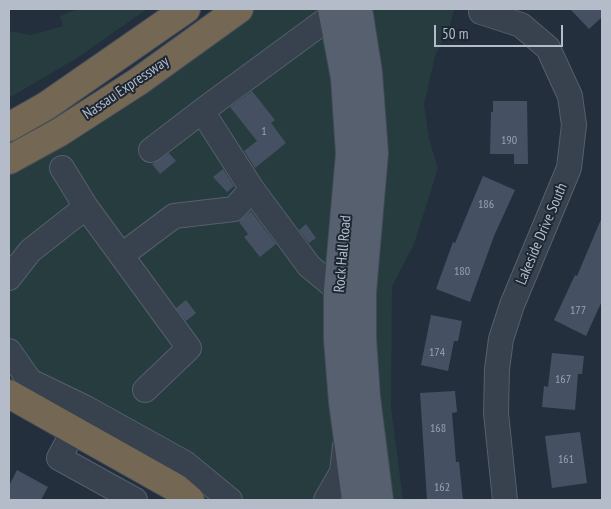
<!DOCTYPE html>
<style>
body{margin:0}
#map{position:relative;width:611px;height:509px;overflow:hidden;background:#242f3e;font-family:"PT Sans Narrow",sans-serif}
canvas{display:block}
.frame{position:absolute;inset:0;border:10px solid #b4bcc9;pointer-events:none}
.scale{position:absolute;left:434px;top:25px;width:129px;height:22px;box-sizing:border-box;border:2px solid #b4bcc9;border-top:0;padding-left:6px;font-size:15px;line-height:18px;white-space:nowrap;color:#b4bcc9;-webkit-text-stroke:4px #1d2633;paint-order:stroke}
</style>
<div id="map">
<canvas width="611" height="509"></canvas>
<div class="frame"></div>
<div class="scale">50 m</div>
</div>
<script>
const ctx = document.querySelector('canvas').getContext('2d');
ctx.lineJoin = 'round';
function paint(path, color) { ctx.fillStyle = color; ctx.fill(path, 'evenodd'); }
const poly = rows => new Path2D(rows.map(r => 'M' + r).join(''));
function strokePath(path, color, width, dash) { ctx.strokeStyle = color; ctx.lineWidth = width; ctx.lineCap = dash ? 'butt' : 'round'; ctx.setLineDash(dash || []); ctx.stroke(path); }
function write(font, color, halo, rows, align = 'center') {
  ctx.font = font + ' "PT Sans Narrow",sans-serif'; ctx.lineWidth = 4; ctx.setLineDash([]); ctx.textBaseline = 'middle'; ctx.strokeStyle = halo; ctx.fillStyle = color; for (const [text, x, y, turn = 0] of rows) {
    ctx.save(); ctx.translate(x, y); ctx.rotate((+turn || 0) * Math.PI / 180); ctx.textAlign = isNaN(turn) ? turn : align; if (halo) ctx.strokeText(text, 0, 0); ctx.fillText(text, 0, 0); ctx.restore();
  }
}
paint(poly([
 [78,9,147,9,77,58,9,98,9,31,31,35,63,26,60,16],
 [244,9,328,9,343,63,353,500,185,500,9,396,9,164],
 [359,9,454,9,450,25,435,56,424,105,429,139,438,168,414,244,392,287,391,408,403,500,382,500]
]), '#263c3f');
paint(poly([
 [570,9,602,9,602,17,589,29],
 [252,91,275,120,271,123,286,143,255,168,244,151,257,141,230,107],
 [493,101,527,101,528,164,514,164,514,154,490,154,491,112,493,112],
 [169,153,176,161,160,174,152,164],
 [223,169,234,186,227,192,213,177],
 [483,176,515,190,494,236,470,302,436,289,453,242,455,243],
 [251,211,276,244,260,257,244,237,248,234,239,222],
 [602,217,602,301,586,336,554,320,575,275,577,276],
 [306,224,316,238,309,243,299,230],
 [186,300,196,313,186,321,176,308],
 [431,315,462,321,458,341,454,341,448,371,421,365],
 [552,353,584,356,582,374,578,374,575,410,542,407,544,386,548,387],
 [455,391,457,412,452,413,456,462,459,462,463,500,427,500,420,393],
 [580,432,587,483,552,488,545,436],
 [17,470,48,487,41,500,9,500,9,486]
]), '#455162');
const minor = poly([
 [481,12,521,25,548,48,570,96,574,125,569,168,512,305,501,339,497,369,496,413,505,500],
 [334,14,202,111,252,189,309,266,338,290],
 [151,150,202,111],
 [62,168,86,207,189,348,145,390],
 [122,255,174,216,234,209,252,189],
 [9,278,30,251,86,207],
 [9,351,30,381,86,408],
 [135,500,59,458,86,408,185,463,230,500],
 [326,500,342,472,345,446]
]);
const major = poly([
 [332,9,345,78,350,154,338,290,338,340,343,402,356,500],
 [358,9,368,72,374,153,362,292,362,338,366,397,379,500]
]);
const highway = poly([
 [9,127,46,106,186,9],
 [9,160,60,132,139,81,239,9],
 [9,394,176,488,190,500]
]);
strokePath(minor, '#565f6c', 26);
strokePath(major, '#414a57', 30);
strokePath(highway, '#434c59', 30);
strokePath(minor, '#38414e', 24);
strokePath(major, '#56606e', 28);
strokePath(highway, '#746855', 28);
write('12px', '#98a1af', null, [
 ["1",264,132],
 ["190",509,141],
 ["186",486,205],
 ["180",462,272],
 ["177",578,311],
 ["174",437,353],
 ["167",563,380],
 ["168",438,429],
 ["161",566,460],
 ["162",442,488]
]);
write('15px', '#b4bcc9', '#1d2633', [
 ["Nassau Expressway",126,88,-34],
 ["Lakeside Drive South",542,234,-67],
 ["Rock Hall Road",343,254,-85]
]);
</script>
